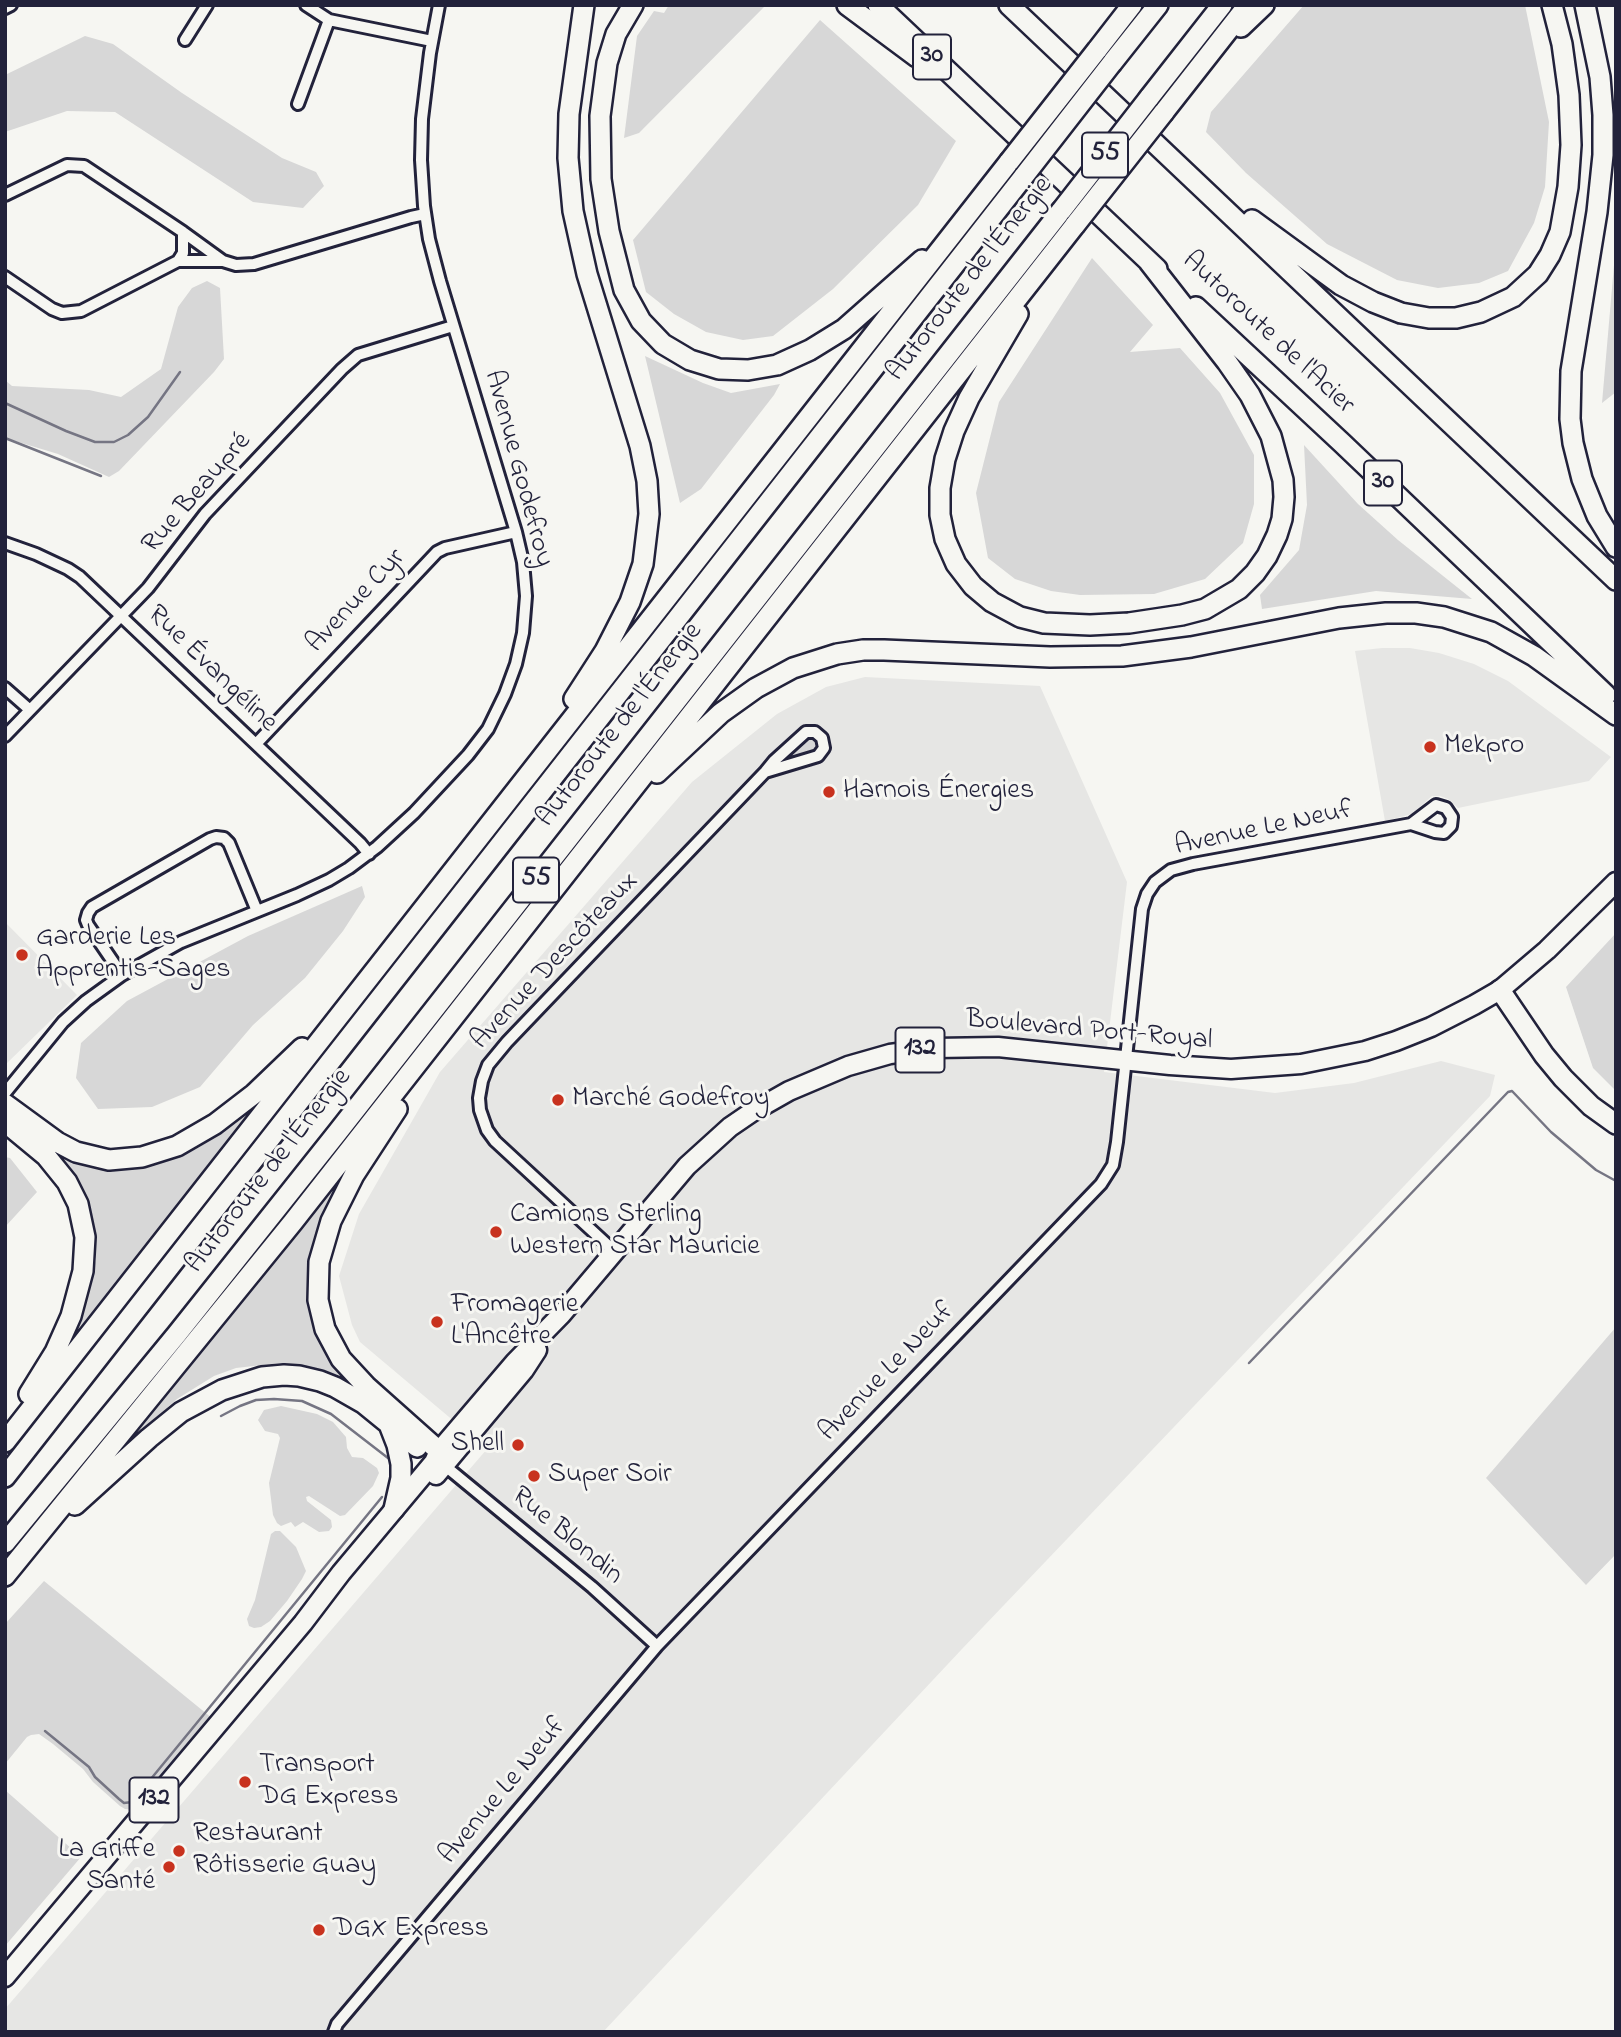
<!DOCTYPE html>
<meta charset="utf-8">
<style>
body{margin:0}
#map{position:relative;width:1621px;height:2037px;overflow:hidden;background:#f6f6f2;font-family:"Indie Flower",sans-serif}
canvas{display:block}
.frame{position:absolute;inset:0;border:7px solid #22223b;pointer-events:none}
</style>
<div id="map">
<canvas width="1621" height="2037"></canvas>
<div class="frame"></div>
</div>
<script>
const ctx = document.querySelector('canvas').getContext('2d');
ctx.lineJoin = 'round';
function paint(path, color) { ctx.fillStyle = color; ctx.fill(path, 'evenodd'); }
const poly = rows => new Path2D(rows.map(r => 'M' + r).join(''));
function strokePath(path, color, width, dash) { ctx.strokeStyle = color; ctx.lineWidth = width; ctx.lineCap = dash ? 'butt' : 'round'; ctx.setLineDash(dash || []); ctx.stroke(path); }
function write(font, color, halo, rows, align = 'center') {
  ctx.font = font + ' "Indie Flower",sans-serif'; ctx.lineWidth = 6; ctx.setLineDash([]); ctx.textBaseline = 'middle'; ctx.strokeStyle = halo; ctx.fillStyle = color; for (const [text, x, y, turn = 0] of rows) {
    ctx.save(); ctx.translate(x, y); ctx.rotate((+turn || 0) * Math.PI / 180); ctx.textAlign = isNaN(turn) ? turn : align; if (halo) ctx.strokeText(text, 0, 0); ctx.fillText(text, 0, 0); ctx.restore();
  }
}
paint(poly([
 [1382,648,1410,648,1439,653,1474,664,1508,681,1611,757,1589,781,1458,808,1448,799,1440,796,1432,796,1412,814,1385,821,1355,651],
 [865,677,1040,686,1127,882,1104,1072,1275,1093,1354,1083,1441,1061,1495,1075,1490,1096,962,1649,603,2032,5,2032,5,2009,487,1449,360,1342,352,1325,339,1276,359,1214,440,1072,692,782,777,714,826,687],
 [5,922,77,995,5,1065]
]), '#e6e6e4');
paint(poly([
 [669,5,766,5,639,133,624,138,637,36,654,11,664,13],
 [1304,5,1525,5,1549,122,1545,187,1534,223,1508,271,1479,283,1438,288,1397,280,1327,244,1246,173,1206,132,1211,112],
 [820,20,956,141,918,205,833,289,773,336,743,340,706,332,674,314,646,292,633,240],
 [85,36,113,44,182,93,282,158,316,172,324,186,303,208,253,202,115,112,67,111,5,132,5,75],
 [1616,242,1616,392,1602,403],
 [1092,258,1153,325,1130,352,1180,348,1220,393,1254,455,1254,504,1243,543,1205,579,1154,594,1080,595,1051,591,1015,579,988,558,976,493,999,402],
 [207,281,220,288,224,359,214,372,119,471,109,477,58,454,5,438,5,380,12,386,89,390,121,397,161,369,178,307,192,288],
 [645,356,703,383,731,393,780,384,774,395,701,489,680,503],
 [1304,445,1358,504,1398,540,1472,599,1376,591,1262,609,1260,595,1299,550,1307,505],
 [810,738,817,741,819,745,816,751,778,764,799,743],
 [362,886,365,897,343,931,305,978,253,1025,200,1087,152,1107,98,1109,76,1078,81,1043,127,1001,248,936],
 [1616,933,1616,1091,1593,1068,1566,987],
 [256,1100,262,1101,65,1352,96,1260,91,1225,56,1156,57,1154,61,1153,126,1167],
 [5,1157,10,1158,37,1192,5,1227],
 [341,1173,345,1174,313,1266,352,1383,347,1385,324,1372,299,1365,280,1363,236,1368,214,1376,177,1399,130,1440],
 [1616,1327,1616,1554,1586,1585,1486,1478],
 [281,1406,317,1414,333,1422,346,1437,347,1448,352,1457,363,1458,377,1468,379,1473,373,1486,345,1515,340,1516,309,1496,306,1497,307,1501,331,1520,332,1527,329,1531,319,1532,303,1522,295,1527,291,1522,281,1526,277,1523,273,1515,269,1483,280,1438,278,1434,265,1431,258,1420,264,1410],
 [275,1531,280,1531,296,1547,306,1571,302,1579,287,1601,270,1621,261,1627,254,1628,249,1626,247,1619,255,1600,271,1534],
 [44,1581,213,1719,135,1810,125,1809,120,1806,93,1782,83,1769,53,1744,39,1734,31,1735,27,1737,5,1764,5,1624],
 [5,1790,81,1857,5,1946]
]), '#d7d7d7');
strokePath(poly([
 [5,403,66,431,95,442,114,442,128,435,148,417,180,372],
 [5,438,101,476],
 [1249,1363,1508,1092,1512,1091,1551,1132,1596,1170,1616,1181],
 [221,1416,240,1406,256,1400,274,1399,302,1401,331,1414,388,1458],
 [45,1731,89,1767,95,1777,119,1799,124,1803,132,1802,382,1497]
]), '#757583', 2.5);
const street = poly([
 [306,5,329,20,432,41],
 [5,8,11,5],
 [185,40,207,5],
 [298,104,329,20],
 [5,195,67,165,84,166,183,232,223,261,178,261],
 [223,261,236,265,254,264,411,217,425,214],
 [5,277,52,309,62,313,81,311,178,261,183,253,183,232],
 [5,543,36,554,68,569,80,577,360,843,369,854],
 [5,688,30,710],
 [5,736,148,588,205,514,342,369,358,355,453,326],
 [256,744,437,552,445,548,516,532],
 [122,975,88,925,86,920,88,913,92,907,210,839,216,837,224,838,229,843,257,911],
 [5,1093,63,1022,86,1001,122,975,181,942,297,895,329,880,349,868,377,847,414,813,468,755,488,729,505,694,516,664,523,633,526,596,523,562,516,532,440,281,429,239,424,206,421,160,422,119,430,53,439,5],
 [614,1251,495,1141,487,1130,480,1110,479,1098,482,1081,488,1065,507,1042,765,772,774,761,806,732,815,732,822,738,824,748,818,756,765,772],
 [444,1465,592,1587,657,1646],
 [334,2032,337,2024,657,1646,1101,1184,1113,1165,1117,1142,1142,909,1147,894,1155,882,1171,870,1193,864,1411,824,1435,832,1444,833,1451,826,1452,817,1446,808,1436,805,1411,824]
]);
const primary = poly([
 [436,1475,524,1370,537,1350],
 [5,1977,303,1623,341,1573,434,1462,439,1451,515,1362,561,1315,687,1166,730,1127,752,1112,789,1091,848,1066,890,1054,935,1048,998,1047,1170,1065,1231,1069,1301,1064,1365,1051,1396,1041,1431,1027,1474,1005,1500,990,1547,950,1616,882]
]);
const highway = poly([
 [633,5,616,34,607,63,600,116,601,179,609,231,624,290,641,321,663,344,690,360,719,369,748,370,777,365,810,350,844,329,922,260],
 [847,5,917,57],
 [878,5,1157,269],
 [1009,5,1616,580],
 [1585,5,1600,77,1603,115,1603,155,1597,212,1571,371,1570,419,1573,443,1582,479,1597,516,1616,547],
 [1241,27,1264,5],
 [1097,50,1132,5],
 [1112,63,1158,5],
 [1149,98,1222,5],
 [1164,112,1248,5],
 [1252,220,1341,285,1373,302,1401,313,1429,318,1456,318,1481,312,1513,297,1538,274,1550,255,1560,232,1568,187,1571,145,1569,95,1562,44,1552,5],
 [1196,307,1342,443,1606,695],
 [1018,314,969,398,954,431,945,459,940,488,940,515,945,539,956,564,973,586,992,602,1020,617,1044,623,1090,625,1129,623,1182,615,1205,609,1239,589,1255,573,1267,556,1277,535,1282,519,1284,497,1283,480,1271,436,1250,395,1227,362,1149,262],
 [574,699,605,651,630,602,643,564,649,514,647,481,640,446,587,274,573,211,568,158,569,114,584,5],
 [657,773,721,713,756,688,793,668,837,654,863,650,884,650,1050,657,1122,656,1191,647,1339,618,1386,613,1416,613,1444,617,1491,632,1534,656,1616,715],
 [1500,990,1544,1055,1563,1078,1591,1106,1616,1124],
 [5,1104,57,1142,76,1152,109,1160,142,1157,177,1146,215,1124,254,1094,302,1048],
 [397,1109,354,1175,331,1221,319,1262,318,1300,325,1329,341,1359,366,1386,439,1451,444,1465],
 [5,1122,46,1156,67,1182,78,1204,85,1237,83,1271,71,1316,55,1352,29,1394],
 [390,1427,397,1445,401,1464,401,1478,394,1509],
 [5,1442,1009,162],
 [5,1477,1024,176],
 [75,1505,149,1438,181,1412,222,1390,262,1377,284,1375,299,1376,320,1381,335,1387,363,1403,417,1447],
 [5,1543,177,1334,337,1133,1061,211],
 [5,1576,293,1222,1075,225]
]);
strokePath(street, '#22223b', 16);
strokePath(primary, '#22223b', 23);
strokePath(highway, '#22223b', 24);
strokePath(street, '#f6f6f2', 10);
strokePath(primary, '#f6f6f2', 18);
strokePath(highway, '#f6f6f2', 19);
const highwayBridge = poly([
 [1009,162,1097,50],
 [1024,176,1112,63],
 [1061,211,1149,98],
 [1075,225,1164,112]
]);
strokePath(highwayBridge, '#22223b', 24, []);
strokePath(highwayBridge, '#f6f6f2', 19);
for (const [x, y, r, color] of [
 [1430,747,7,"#c8321e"],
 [829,792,7,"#c8321e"],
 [22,955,7,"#c8321e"],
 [558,1100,7,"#c8321e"],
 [496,1232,7,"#c8321e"],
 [437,1322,7,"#c8321e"],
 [518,1445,7,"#c8321e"],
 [534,1476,7,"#c8321e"],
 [245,1782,7,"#c8321e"],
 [179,1851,7,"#c8321e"],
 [169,1867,7,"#c8321e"],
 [319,1930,7,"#c8321e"]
]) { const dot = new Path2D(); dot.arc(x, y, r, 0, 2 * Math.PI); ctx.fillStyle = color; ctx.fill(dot); strokePath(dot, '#f6f6f2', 2.5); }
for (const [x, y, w] of [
 [932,57,38],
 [1105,155,46],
 [1383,483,38],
 [536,880,46],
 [920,1050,49],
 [154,1800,49]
]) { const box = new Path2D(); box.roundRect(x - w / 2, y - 22.5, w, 45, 5); ctx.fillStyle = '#f6f6f2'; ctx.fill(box); strokePath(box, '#22223b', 2); }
write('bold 26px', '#22223b', null, [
 ["30",932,57],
 ["55",1105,155],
 ["30",1383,483],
 ["55",536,880],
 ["132",920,1050],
 ["132",154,1800]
]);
write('28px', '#22223b', '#f6f6f2', [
 ["Autoroute de l'Énergie",971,280,-52],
 ["Autoroute de l'Acier",1267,334,43],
 ["Avenue Godefroy",517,469,75],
 ["Rue Beaupré",198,494,-49],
 ["Avenue Cyr",357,602,-47],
 ["Rue Évangéline",211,670,44],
 ["Autoroute de l'Énergie",621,726,-52],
 ["Avenue Le Neuf",1264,830,-12],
 ["Avenue Descôteaux",556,962,-47],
 ["Boulevard Port-Royal",1089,1032,5],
 ["Autoroute de l'Énergie",270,1172,-52],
 ["Avenue Le Neuf",888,1373,-46],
 ["Rue Blondin",566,1537,40],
 ["Avenue Le Neuf",504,1792,-50]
]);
write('28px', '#22223b', '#f6f6f2', [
 ["Mekpro",1444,747],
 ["Harnois Énergies",843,792],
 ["Garderie Les",36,939],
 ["Apprentis-Sages",36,971],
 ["Marché Godefroy",572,1100],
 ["Camions Sterling",510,1216],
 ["Western Star Mauricie",510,1248],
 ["Fromagerie",451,1306],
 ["L'Ancêtre",451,1338],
 ["Shell",504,1445,"right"],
 ["Super Soir",548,1476],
 ["Transport",259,1766],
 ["DG Express",259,1798],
 ["Restaurant",193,1835],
 ["Rôtisserie Guay",193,1867],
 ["La Griffe",155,1851,"right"],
 ["Santé",155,1883,"right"],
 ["DGX Express",333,1930]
], 'left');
</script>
